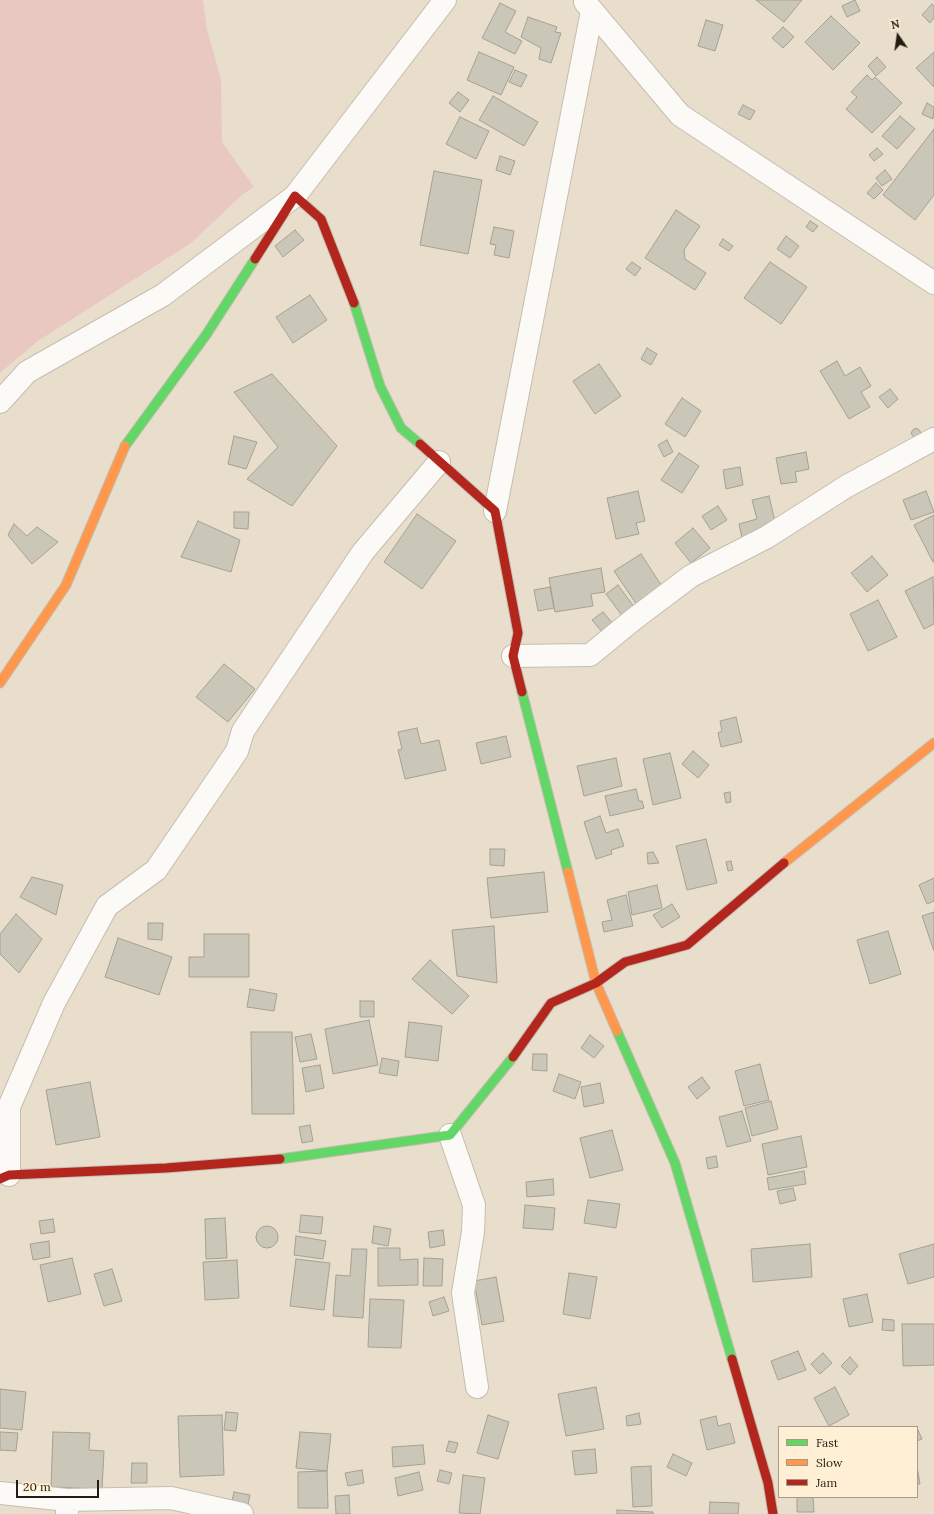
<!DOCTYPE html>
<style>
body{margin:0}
#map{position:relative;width:934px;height:1514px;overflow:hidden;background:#e9decc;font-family:Lora,serif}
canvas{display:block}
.legend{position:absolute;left:778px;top:1426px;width:140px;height:72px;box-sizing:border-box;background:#ffefd4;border:1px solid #a79b86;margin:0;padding:5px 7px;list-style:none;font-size:12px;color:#241c10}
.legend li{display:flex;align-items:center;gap:8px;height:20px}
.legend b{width:20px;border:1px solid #a79b86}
.north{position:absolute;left:878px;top:16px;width:40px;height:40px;-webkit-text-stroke:3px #ffefd4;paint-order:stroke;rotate:347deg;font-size:11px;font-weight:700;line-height:16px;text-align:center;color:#241c10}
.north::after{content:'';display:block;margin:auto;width:14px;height:18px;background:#241c10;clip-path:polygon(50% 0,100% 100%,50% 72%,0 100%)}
.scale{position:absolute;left:16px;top:1480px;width:83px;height:18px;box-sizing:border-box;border:2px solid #241c10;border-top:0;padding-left:5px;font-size:12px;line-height:14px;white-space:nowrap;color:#241c10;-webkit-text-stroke:3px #ffefd4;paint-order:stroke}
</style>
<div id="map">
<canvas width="934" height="1514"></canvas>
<ul class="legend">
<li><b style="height:5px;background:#63d668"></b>Fast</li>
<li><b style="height:5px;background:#ff974d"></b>Slow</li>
<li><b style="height:5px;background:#b3261e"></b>Jam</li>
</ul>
<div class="north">N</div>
<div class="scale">20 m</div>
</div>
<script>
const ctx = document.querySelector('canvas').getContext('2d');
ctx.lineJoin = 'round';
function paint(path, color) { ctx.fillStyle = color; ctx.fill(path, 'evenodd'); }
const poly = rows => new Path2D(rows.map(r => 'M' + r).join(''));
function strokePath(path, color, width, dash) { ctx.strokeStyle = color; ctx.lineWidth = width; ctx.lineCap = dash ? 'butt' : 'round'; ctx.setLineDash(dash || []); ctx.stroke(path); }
paint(poly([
 [0,0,203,0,207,30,221,79,222,142,254,187,242,195,191,243,38,341,0,373]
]), '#eac8c2');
const building = poly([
 [756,0,802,0,784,22,756,0],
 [855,0,860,11,847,17,842,6,855,0],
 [500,3,516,11,505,32,522,41,515,54,482,38,500,3],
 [932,4,934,6,934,18,930,23,922,15,932,4],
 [831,16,860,43,833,70,805,42,831,16],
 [528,17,557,27,555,32,561,33,551,63,539,59,541,48,521,37,528,17],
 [706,20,723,25,715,51,698,46,706,20],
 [783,27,794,37,783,48,772,38,783,27],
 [479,52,514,67,501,95,467,80,479,52],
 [934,52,934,87,916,68,934,52],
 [877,57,886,67,876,76,868,66,877,57],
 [515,70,527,75,521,87,509,82,515,70],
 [867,75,872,80,875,77,902,103,872,133,846,109,857,97,851,92,867,75],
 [458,92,469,100,460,112,449,103,458,92],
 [493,96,538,122,524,146,479,120,493,96],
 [927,103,934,107,933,119,922,114,927,103],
 [743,105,755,111,750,120,738,114,743,105],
 [900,116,915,129,897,149,882,136,900,116],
 [460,117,489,131,476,159,446,144,460,117],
 [934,129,934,195,915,220,883,195,934,129],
 [877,148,883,154,874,161,869,155,877,148],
 [500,156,515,161,510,175,496,170,500,156],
 [885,170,892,179,882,186,876,178,885,170],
 [434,171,482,180,468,254,420,245,434,171],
 [876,183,883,190,874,199,867,193,876,183],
 [676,210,700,226,684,250,685,259,706,273,695,290,645,258,676,210],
 [810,221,818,226,813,232,806,227,810,221],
 [494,227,514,231,509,258,494,255,496,245,490,244,494,227],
 [295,230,304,240,283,257,275,246,295,230],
 [786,236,799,246,790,258,777,249,786,236],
 [723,239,733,246,729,251,719,245,723,239],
 [632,262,641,268,635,276,626,269,632,262],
 [770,262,807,287,781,324,744,298,770,262],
 [310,295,327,320,293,343,276,317,310,295],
 [647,348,657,354,651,365,641,359,647,348],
 [837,361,845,376,860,367,871,386,861,392,870,407,849,419,820,371,837,361],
 [599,364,621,396,595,414,573,381,599,364],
 [272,374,337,446,292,506,247,479,278,447,234,392,272,374],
 [890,389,898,399,888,408,879,397,890,389],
 [682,398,701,411,685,437,665,424,682,398],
 '911.5 433a4.5 4.5 0 1 1 9 0a4.5 4.5 0 1 1-9 0Z',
 [234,436,257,442,246,469,228,464,234,436],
 [667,440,673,452,664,457,658,445,667,440],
 [806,452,809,469,795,472,797,482,781,484,776,458,806,452],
 [679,453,699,466,682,493,661,480,679,453],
 [740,467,743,485,726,489,723,470,740,467],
 [638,491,645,521,636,523,639,534,616,539,607,498,638,491],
 [926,491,934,512,911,520,903,500,926,491],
 [769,496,777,530,742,538,739,524,757,519,752,500,769,496],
 [718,506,727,520,711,530,702,516,718,506],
 [234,512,249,512,248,529,234,528,234,512],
 [417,514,456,541,422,589,384,562,417,514],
 [934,515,934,562,933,562,914,525,934,515],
 [198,521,240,540,231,572,181,557,198,521],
 [14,524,27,536,37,527,58,542,32,564,8,535,14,524],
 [693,528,710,548,691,563,675,543,693,528],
 [641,554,663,588,637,605,614,571,641,554],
 [872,556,888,575,867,592,851,573,872,556],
 [601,568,605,592,591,594,593,606,555,612,549,578,601,568],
 [933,577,934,624,924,629,905,591,933,577],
 [618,585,635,608,623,617,606,594,618,585],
 [550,587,554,608,538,611,534,590,550,587],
 [878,600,897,637,868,651,850,614,878,600],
 [603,612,614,625,603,633,592,620,603,612],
 [224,664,255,689,228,722,196,697,224,664],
 [736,717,742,742,721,747,718,733,722,731,720,721,736,717],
 [417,728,421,744,439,740,446,770,405,779,398,750,402,749,398,732,417,728],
 [506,736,511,757,481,764,476,743,506,736],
 [693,751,709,765,698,778,682,764,693,751],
 [670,753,681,798,653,805,643,759,670,753],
 [616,758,622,786,584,796,577,766,616,758],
 [636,789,639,801,642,801,644,808,610,816,605,796,636,789],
 [730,792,731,802,726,803,724,793,730,792],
 [600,816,606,833,618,829,624,846,611,850,612,854,596,859,584,822,600,816],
 [706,839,717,883,687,890,676,846,706,839],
 [490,849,505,849,504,866,490,865,490,849],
 [653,852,659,863,648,864,647,853,653,852],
 [731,861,733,870,728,871,726,862,731,861],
 [544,872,548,912,491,918,487,878,544,872],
 [32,877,63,885,56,915,20,897,32,877],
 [934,878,934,901,927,904,919,885,934,878],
 [657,885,662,908,632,915,628,892,657,885],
 [626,895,633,926,604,932,602,922,612,920,607,900,626,895],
 [672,904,680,917,662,928,653,915,672,904],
 [934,912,934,951,922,916,934,912],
 [16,914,42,939,19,973,0,954,0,934,16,914],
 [148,923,163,923,162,940,148,939,148,923],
 [494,926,497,983,457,976,452,930,494,926],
 [888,931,901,974,870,984,857,940,888,931],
 [204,934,249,934,249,977,189,977,189,957,204,957,204,934],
 [118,938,172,957,159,995,105,977,118,938],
 [430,960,469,996,452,1014,412,979,430,960],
 [250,989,277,994,274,1011,247,1007,250,989],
 [360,1001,374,1001,374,1017,360,1017,360,1001],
 [369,1020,378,1065,333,1074,325,1029,369,1020],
 [409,1022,442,1026,438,1061,405,1057,409,1022],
 [251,1032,292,1032,294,1114,252,1114,251,1032],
 [311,1034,317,1059,300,1062,295,1037,311,1034],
 [590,1035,604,1046,594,1058,581,1048,590,1035],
 [533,1054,547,1054,547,1071,532,1070,533,1054],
 [382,1058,399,1061,397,1076,379,1073,382,1058],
 [760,1064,769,1100,744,1106,735,1071,760,1064],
 [320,1065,324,1088,306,1092,302,1068,320,1065],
 [559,1074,581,1082,575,1099,553,1091,559,1074],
 [702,1077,710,1088,697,1099,688,1087,702,1077],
 [90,1082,100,1137,56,1145,46,1090,90,1082],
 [600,1083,604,1103,584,1107,581,1087,600,1083],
 [771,1101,778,1129,752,1136,745,1108,771,1101],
 [742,1111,751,1141,727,1147,719,1117,742,1111],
 [310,1125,313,1141,302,1143,299,1127,310,1125],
 [612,1130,623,1170,590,1178,580,1138,612,1130],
 [801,1136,807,1167,768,1175,762,1144,801,1136],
 [716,1156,718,1167,708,1169,706,1158,716,1156],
 [804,1171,806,1184,769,1190,767,1178,804,1171],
 [553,1179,554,1195,527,1197,526,1182,553,1179],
 [793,1188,796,1200,780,1204,777,1191,793,1188],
 [588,1200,620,1204,616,1228,584,1223,588,1200],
 [525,1205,555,1208,553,1230,523,1228,525,1205],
 [301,1215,323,1217,321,1234,299,1232,301,1215],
 [225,1218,227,1258,206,1259,205,1219,225,1218],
 [53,1219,55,1232,41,1234,39,1221,53,1219],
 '256 1237a11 11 0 1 1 22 0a11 11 0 1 1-22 0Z',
 [374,1226,391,1229,388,1246,372,1243,374,1226],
 [443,1230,445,1245,430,1248,428,1232,443,1230],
 [296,1236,326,1241,323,1259,294,1255,296,1236],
 [49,1241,50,1257,33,1260,30,1244,49,1241],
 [810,1244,812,1277,753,1282,751,1249,810,1244],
 [934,1244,934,1277,908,1284,899,1254,934,1244],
 [378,1248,400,1248,400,1260,418,1259,418,1285,378,1286,378,1248],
 [352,1249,367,1249,363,1318,333,1316,336,1275,350,1276,352,1249],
 [72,1258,81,1294,48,1302,40,1265,72,1258],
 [424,1258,443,1259,442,1286,423,1286,424,1258],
 [296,1259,330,1263,324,1310,290,1306,296,1259],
 [237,1260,239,1298,205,1300,203,1262,237,1260],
 [112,1269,122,1301,104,1306,94,1274,112,1269],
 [569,1273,597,1277,590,1319,563,1314,569,1273],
 [496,1277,504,1321,482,1325,474,1281,496,1277],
 [867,1294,873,1322,849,1327,843,1299,867,1294],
 [444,1297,449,1311,433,1316,429,1302,444,1297],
 [370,1299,404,1300,401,1348,368,1347,370,1299],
 [883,1319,894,1320,894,1331,882,1330,883,1319],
 [902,1324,934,1324,934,1365,903,1366,902,1324],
 [798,1351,806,1370,778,1380,771,1361,798,1351],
 [823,1353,832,1363,820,1374,811,1364,823,1353],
 [850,1357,858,1366,850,1375,841,1366,850,1357],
 [596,1387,604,1429,566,1436,558,1394,596,1387],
 [835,1387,849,1415,829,1426,814,1398,835,1387],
 [0,1389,26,1392,22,1430,0,1428,0,1389],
 [226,1412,238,1413,236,1431,224,1430,226,1412],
 [639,1413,641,1424,627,1426,626,1416,639,1413],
 [222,1415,224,1475,180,1477,178,1416,222,1415],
 [488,1415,509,1422,498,1459,477,1453,488,1415],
 [716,1416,718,1426,730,1423,735,1443,707,1450,700,1420,716,1416],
 [917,1428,922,1439,917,1441,917,1428],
 [0,1432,18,1433,16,1451,0,1450,0,1432],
 [53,1432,90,1433,89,1450,104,1451,102,1489,51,1487,53,1432],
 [300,1432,331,1434,327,1471,296,1468,300,1432],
 [449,1441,458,1443,455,1453,446,1451,449,1441],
 [423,1445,425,1464,393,1467,392,1447,423,1445],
 [595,1449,597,1473,575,1475,572,1451,595,1449],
 [673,1454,692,1463,686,1476,667,1467,673,1454],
 [132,1463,147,1463,147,1483,131,1483,132,1463],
 [651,1466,652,1506,633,1507,631,1467,651,1466],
 [917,1466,920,1484,917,1484,917,1466],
 [362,1470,364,1483,348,1486,345,1473,362,1470],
 [440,1470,452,1473,449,1484,437,1481,440,1470],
 [327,1471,328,1508,298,1508,298,1472,327,1471],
 [419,1472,423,1490,398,1496,395,1478,419,1472],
 [463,1475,485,1478,480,1514,459,1513,463,1475],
 [234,1492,250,1495,247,1509,231,1505,234,1492],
 [349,1495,350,1514,336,1514,335,1496,349,1495],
 [797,1497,813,1497,814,1512,797,1512,797,1497],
 [710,1502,739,1503,738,1514,709,1514,710,1502],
 [617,1510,653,1512,653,1514,617,1514,617,1510]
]);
paint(building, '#cbc7b8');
strokePath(building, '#a5a092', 1);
const street = poly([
 [585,2,680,115,934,283],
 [0,402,27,372,163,295,295,196,445,0],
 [495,511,592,11],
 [513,656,590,655,634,619,691,576,767,537,847,486,934,439],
 [450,1135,474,1205,473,1232,463,1293,477,1387],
 [9,1175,9,1107,54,1003,107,906,156,870,237,751,243,731,363,552,439,462],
 [0,1493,67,1500],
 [67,1514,67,1500,171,1498,242,1514]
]);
const fast = poly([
 [354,303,380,386,401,428,420,444],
 [125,446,206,335,255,259],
 [522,692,568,872],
 [617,1031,675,1163,732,1359],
 [280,1159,450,1135,513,1057]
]);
const slow = poly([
 [0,683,66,585,125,446],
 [784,863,934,743],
 [568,872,596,983,617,1031]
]);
const jam = poly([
 [255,259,295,196,321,219,354,303],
 [420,444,495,511,518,633,513,656,522,692],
 [513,1057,551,1003,596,983,625,962,687,945,784,863],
 [0,1179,9,1175,166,1168,280,1159],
 [732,1359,768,1483,773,1514]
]);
strokePath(street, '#c5bdaf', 24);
strokePath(fast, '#c5bdaf', 11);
strokePath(slow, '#c5bdaf', 11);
strokePath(jam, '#c5bdaf', 11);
strokePath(street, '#fcfaf7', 22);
strokePath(fast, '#63d668', 9);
strokePath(slow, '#ff974d', 9);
strokePath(jam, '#b3261e', 9);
</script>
